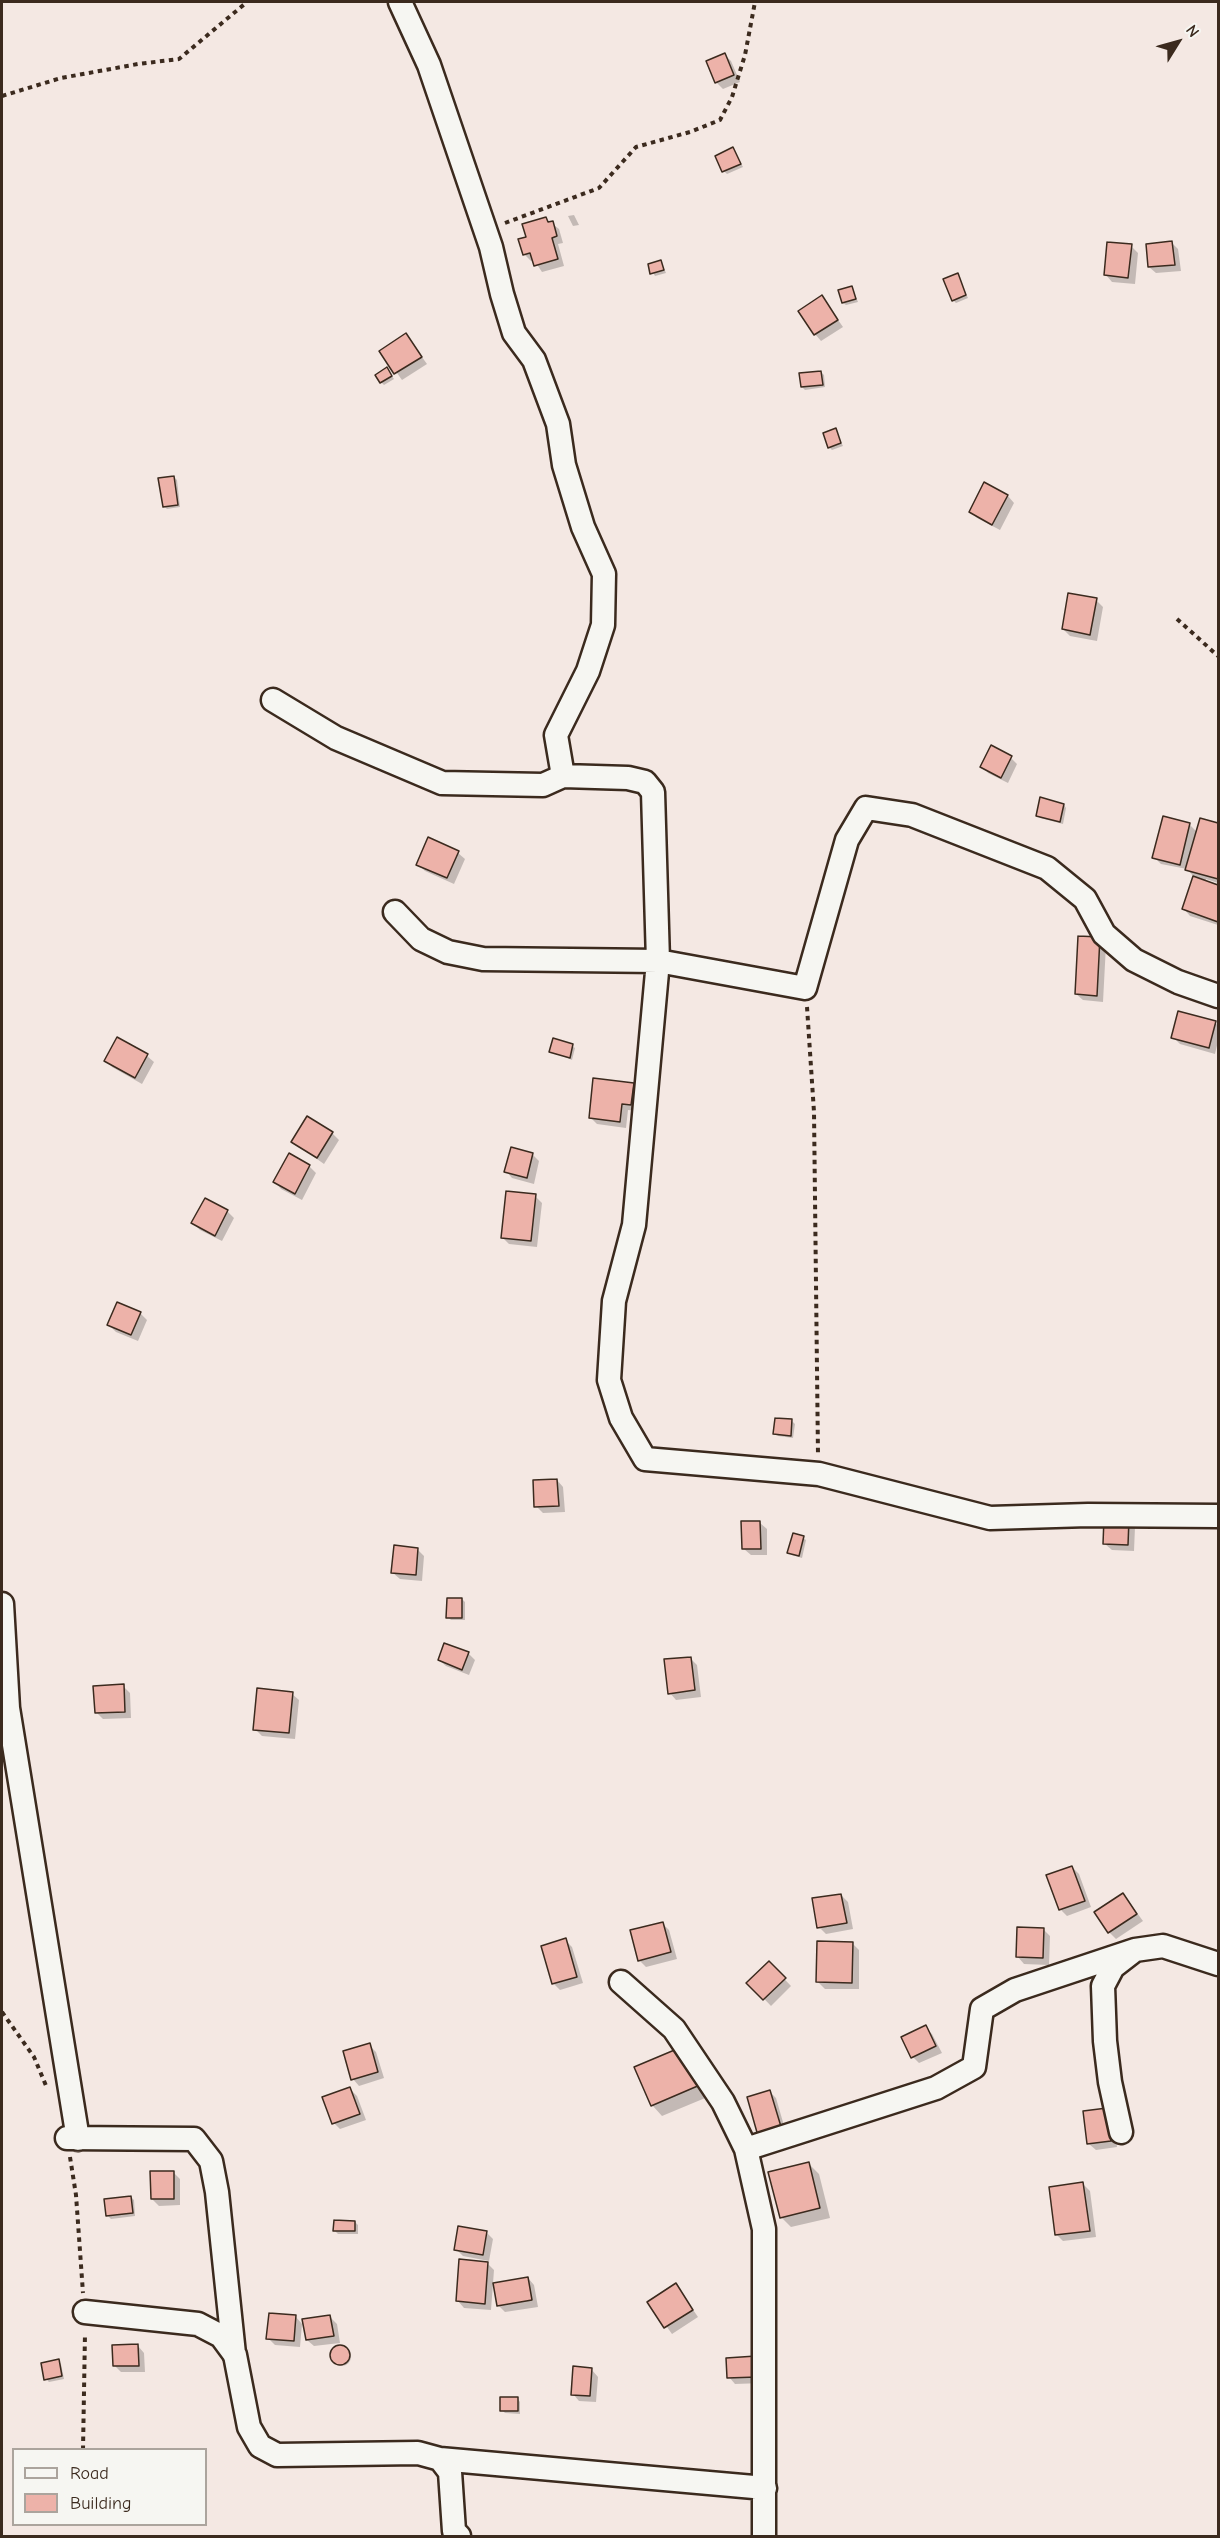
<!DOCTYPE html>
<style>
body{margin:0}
#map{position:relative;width:1220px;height:2538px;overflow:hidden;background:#f4e8e3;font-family:"Comic Neue",sans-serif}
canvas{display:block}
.frame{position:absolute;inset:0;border:3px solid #3b2a1e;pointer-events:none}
.legend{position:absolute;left:12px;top:2448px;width:195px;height:78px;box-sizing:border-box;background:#f6f6f2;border:2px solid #aba49d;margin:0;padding:8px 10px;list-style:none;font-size:18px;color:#3b2a1e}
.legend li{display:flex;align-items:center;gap:12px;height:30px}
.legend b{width:30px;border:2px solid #aba49d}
.north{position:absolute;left:1148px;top:12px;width:60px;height:60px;-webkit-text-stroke:4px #f6f6f2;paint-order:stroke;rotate:53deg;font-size:16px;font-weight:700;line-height:24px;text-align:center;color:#3b2a1e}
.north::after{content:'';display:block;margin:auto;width:21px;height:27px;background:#3b2a1e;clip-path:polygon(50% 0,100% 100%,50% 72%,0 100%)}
</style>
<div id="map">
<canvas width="1220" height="2538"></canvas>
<div class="frame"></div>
<ul class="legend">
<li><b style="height:8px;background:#f6f6f2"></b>Road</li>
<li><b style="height:16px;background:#edb2a9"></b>Building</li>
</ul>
<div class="north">N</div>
</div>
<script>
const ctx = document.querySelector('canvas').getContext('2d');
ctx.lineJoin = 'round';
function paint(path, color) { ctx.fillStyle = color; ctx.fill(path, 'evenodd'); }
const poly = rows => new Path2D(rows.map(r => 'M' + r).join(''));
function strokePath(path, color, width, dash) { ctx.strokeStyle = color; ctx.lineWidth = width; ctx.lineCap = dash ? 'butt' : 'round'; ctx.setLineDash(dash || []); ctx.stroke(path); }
paint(poly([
 [725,55,731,61,740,82,723,89,716,82],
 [733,149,743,167,727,174,724,171],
 [574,215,579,225,573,226,568,216],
 [546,219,559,229,563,243,558,244,564,266,542,272,534,260,531,261,524,254,528,238],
 [1172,243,1178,249,1181,271,1156,273,1149,267],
 [1131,246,1138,253,1135,284,1112,282,1106,275],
 [661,262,666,273,655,276,649,265],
 [957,275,968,298,956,303,953,300],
 [852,288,858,302,846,305,843,303],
 [822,297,843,327,821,341,815,334],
 [406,335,427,364,402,380,381,351],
 [389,372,394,379,384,385,381,382],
 [821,372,824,375,825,387,805,390,802,387],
 [835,430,843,446,832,450,829,447],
 [174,477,177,480,180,507,167,509,164,506],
 [985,484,1008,496,1014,503,1000,530,977,518,971,512],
 [1096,600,1103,607,1097,641,1070,636,1063,629],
 [1011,758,1017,764,1008,783,988,773,982,766],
 [1064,805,1066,808,1063,824,1040,818,1037,815],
 [1201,820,1218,825,1218,883,1206,879,1205,882,1218,886,1218,925,1190,916,1184,909,1194,877,1187,869,1161,864,1154,857,1189,824,1198,833],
 [458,853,465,859,454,884,425,871,418,864],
 [1079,937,1106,945,1103,1002,1083,1000,1076,994],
 [1215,1022,1218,1026,1218,1041,1215,1054,1180,1044,1173,1037],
 [572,1046,575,1048,572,1060,551,1051],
 [147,1056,154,1062,142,1084,112,1067,106,1060],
 [633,1084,640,1091,638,1111,628,1110,626,1128,597,1124,590,1117],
 [332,1133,339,1140,324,1164,293,1142],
 [532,1154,539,1161,534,1184,512,1178,506,1171],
 [289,1155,309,1166,316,1173,302,1200,281,1189,275,1182],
 [535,1196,542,1203,537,1247,509,1244,502,1237],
 [227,1211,234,1218,222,1241,200,1230,193,1223],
 [140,1313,147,1320,138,1341,116,1332,109,1325],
 [792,1421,795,1424,793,1438,778,1436,775,1433],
 [557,1480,563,1487,565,1512,543,1513,536,1506],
 [1128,1520,1135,1527,1134,1551,1112,1550,1105,1544],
 [760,1523,767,1529,767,1555,751,1555,744,1549],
 [803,1538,806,1540,802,1558,792,1555,789,1552],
 [417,1549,424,1556,422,1581,400,1579,393,1573],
 [462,1599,465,1602,465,1620,451,1620,448,1617],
 [468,1653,475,1660,469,1675,446,1666,439,1660],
 [690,1658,697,1665,701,1697,676,1700,670,1693],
 [123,1686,130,1693,131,1718,103,1719,96,1712],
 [292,1694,299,1700,295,1739,262,1736,255,1729],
 [1072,1867,1079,1874,1091,1907,1067,1916,1060,1909],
 [1123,1894,1143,1921,1116,1939,1109,1932],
 [841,1895,848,1902,853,1929,826,1934,819,1927],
 [662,1923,669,1930,677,1959,646,1967,639,1960],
 [1043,1929,1050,1936,1049,1965,1024,1964,1018,1957],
 [565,1940,572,1947,583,1983,560,1990,553,1983],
 [852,1943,859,1950,859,1989,825,1989,818,1982],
 [769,1963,791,1986,771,2006,749,1983],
 [925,2027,932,2034,942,2053,919,2063,913,2057],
 [369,2045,376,2052,384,2078,359,2086,353,2079],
 [683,2048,710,2096,662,2116,652,2105],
 [350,2089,357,2096,366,2120,340,2129,334,2123],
 [770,2092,776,2098,787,2136,766,2142],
 [1113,2116,1117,2147,1096,2150,1089,2144],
 [808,2163,819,2174,830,2218,791,2227,781,2217],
 [173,2172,180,2179,180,2205,159,2206,152,2199],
 [1083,2184,1090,2191,1096,2237,1063,2241,1056,2234],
 [131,2197,134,2200,135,2216,111,2219,108,2216],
 [355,2222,358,2225,358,2234,338,2234,335,2231],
 [486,2232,493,2239,489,2261,463,2256,456,2249],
 [487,2263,494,2270,491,2310,464,2308,458,2301],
 [528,2278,534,2285,538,2307,505,2312,498,2305],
 [676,2285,698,2317,672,2334,649,2302],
 [296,2317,302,2324,300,2347,275,2345,268,2338],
 [330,2317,337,2324,340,2343,314,2346,307,2340],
 [138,2346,144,2353,145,2372,121,2372,114,2365],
 '333 2357a9 9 0 1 1 18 0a9 9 0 1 1-18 0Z',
 [728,2359,763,2383,735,2384,729,2377],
 [58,2361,61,2364,64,2379,49,2382,46,2379],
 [592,2370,598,2377,596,2402,579,2401,573,2394],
 [518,2399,520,2402,520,2414,505,2413,502,2410]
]), '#0003');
const building = poly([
 [725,53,734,75,715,83,706,61,725,53],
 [733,147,741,164,722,172,715,156,733,147],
 [546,217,548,222,553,221,557,236,552,238,558,259,534,266,530,253,523,255,518,239,526,237,522,224,546,217],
 [1172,241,1175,265,1148,267,1146,244,1172,241],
 [1107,242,1132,244,1128,278,1104,275,1107,242],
 [661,260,664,270,650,274,648,264,661,260],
 [958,273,966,295,952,301,943,279,958,273],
 [852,286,856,299,842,303,838,290,852,286],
 [822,295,838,320,814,335,798,311,822,295],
 [406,333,422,357,394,374,379,351,406,333],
 [387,367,392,376,380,383,375,375,387,367],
 [821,371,823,385,801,387,799,373,821,371],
 [836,428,841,443,828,448,823,433,836,428],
 [174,476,178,505,163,507,158,478,174,476],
 [984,482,1008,495,992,525,969,512,984,482],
 [1068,593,1097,598,1090,635,1062,629,1068,593],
 [991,745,1012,756,1001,778,980,767,991,745],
 [1040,797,1064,804,1060,822,1036,816,1040,797],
 [1163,816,1190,823,1180,865,1152,858,1163,816],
 [1200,818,1218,823,1218,879,1185,870,1200,818],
 [428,837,459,851,447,878,416,865,428,837],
 [1193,876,1218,885,1218,922,1182,909,1193,876],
 [1078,936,1100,937,1097,996,1075,994,1078,936],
 [1178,1011,1216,1021,1209,1048,1171,1038,1178,1011],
 [117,1037,148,1054,135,1078,104,1061,117,1037],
 [553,1038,573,1044,570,1058,549,1052,553,1038],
 [593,1078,634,1083,631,1105,622,1104,620,1122,589,1118,593,1078],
 [307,1116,333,1132,317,1158,291,1142,307,1116],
 [511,1147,533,1153,527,1178,504,1172,511,1147],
 [289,1153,310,1165,295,1194,273,1182,289,1153],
 [506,1191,536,1194,531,1241,501,1238,506,1191],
 [205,1198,228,1210,215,1236,191,1223,205,1198],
 [117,1302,141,1312,131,1335,107,1325,117,1302],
 [775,1418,792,1419,791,1436,773,1434,775,1418],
 [557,1479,559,1506,534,1507,533,1480,557,1479],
 [1104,1518,1129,1519,1128,1545,1103,1544,1104,1518],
 [741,1521,760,1521,761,1549,742,1549,741,1521],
 [793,1533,804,1536,799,1556,787,1553,793,1533],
 [394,1545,418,1548,416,1575,391,1573,394,1545],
 [447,1598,462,1598,462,1618,446,1618,447,1598],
 [444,1643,469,1652,462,1670,438,1660,444,1643],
 [691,1657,695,1690,668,1694,664,1659,691,1657],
 [124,1684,125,1712,95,1713,93,1686,124,1684],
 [257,1688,293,1692,289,1733,253,1730,257,1688],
 [1072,1866,1085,1901,1059,1910,1046,1875,1072,1866],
 [1123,1893,1137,1914,1108,1933,1094,1912,1123,1893],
 [841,1894,847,1923,817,1928,812,1898,841,1894],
 [663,1922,671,1952,638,1961,630,1930,663,1922],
 [1017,1927,1044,1928,1043,1958,1016,1957,1017,1927],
 [566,1938,577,1977,552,1984,541,1946,566,1938],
 [817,1941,853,1942,852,1983,816,1982,817,1941],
 [769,1961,786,1978,763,2000,746,1983,769,1961],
 [926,2025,936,2046,911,2058,901,2037,926,2025],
 [370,2043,378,2072,351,2080,343,2051,370,2043],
 [684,2046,700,2085,651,2106,634,2067,684,2046],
 [350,2087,360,2114,332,2124,322,2097,350,2087],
 [770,2090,782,2130,758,2136,747,2097,770,2090],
 [1107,2108,1111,2141,1087,2144,1083,2111,1107,2108],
 [809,2162,820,2208,780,2218,768,2172,809,2162],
 [150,2171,174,2171,174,2199,151,2199,150,2171],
 [1083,2182,1090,2231,1055,2235,1049,2187,1083,2182],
 [131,2196,133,2213,106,2216,104,2199,131,2196],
 [334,2220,355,2221,355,2231,333,2231,334,2220],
 [458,2226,487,2231,483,2255,454,2250,458,2226],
 [459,2259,488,2262,485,2304,456,2301,459,2259],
 [528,2277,532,2300,497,2306,493,2283,528,2277],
 [676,2283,693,2310,664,2328,647,2302,676,2283],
 [269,2313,296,2315,294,2341,266,2339,269,2313],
 [330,2315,334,2336,306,2340,302,2319,330,2315],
 [138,2344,139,2366,113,2366,112,2345,138,2344],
 '330 2355a10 10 0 1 1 20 0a10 10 0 1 1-20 0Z',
 [756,2356,757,2377,727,2378,726,2358,756,2356],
 [59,2359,62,2376,44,2380,41,2363,59,2359],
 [573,2366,592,2368,590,2396,571,2395,573,2366],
 [500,2397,518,2397,518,2411,500,2411,500,2397]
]);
paint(building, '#edb2a9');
strokePath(building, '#3b2a1e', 1.5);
const street = poly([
 [273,700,336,738,442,783,543,785,563,776,556,735,588,671,603,625,604,574,583,527,564,465,558,424,534,360,514,333,502,294,491,247,429,65,400,2],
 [563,776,628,778,645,782,653,792,658,961,805,988,847,840,866,808,912,815,1047,868,1085,899,1104,934,1134,960,1178,982,1218,996],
 [395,912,421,939,448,952,483,959,658,961,634,1225,614,1301,609,1380,621,1418,645,1459,819,1474,990,1518,1088,1515,1218,1516],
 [2,1604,8,1708,78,2139],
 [621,1982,674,2029,723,2102,746,2149,764,2229,764,2536],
 [1121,2132,1110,2082,1105,2041,1103,1986,1113,1967,1135,1950,1163,1946,1218,1964],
 [67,2138,194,2139,211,2161,217,2192,234,2354],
 [746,2149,936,2088,974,2067,982,2009,1015,1990,1135,1950],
 [85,2312,198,2324,221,2336,235,2355,249,2427,260,2446,277,2455,418,2453,440,2459,450,2472,454,2531,459,2536],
 [440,2459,765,2488]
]);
strokePath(street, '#3b2a1e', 27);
strokePath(poly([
 [2,96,61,78,138,64,179,59,247,2],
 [505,223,599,188,636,147,690,132,720,120,732,97,745,55,755,2],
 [1177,619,1218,656],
 [807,1007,814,1112,818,1455],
 [2,2012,34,2057,47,2088],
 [70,2157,76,2195,83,2293],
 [83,2450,85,2333]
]), '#3b2a1e', 4, [4.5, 4.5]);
strokePath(street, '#f6f6f2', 22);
</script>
